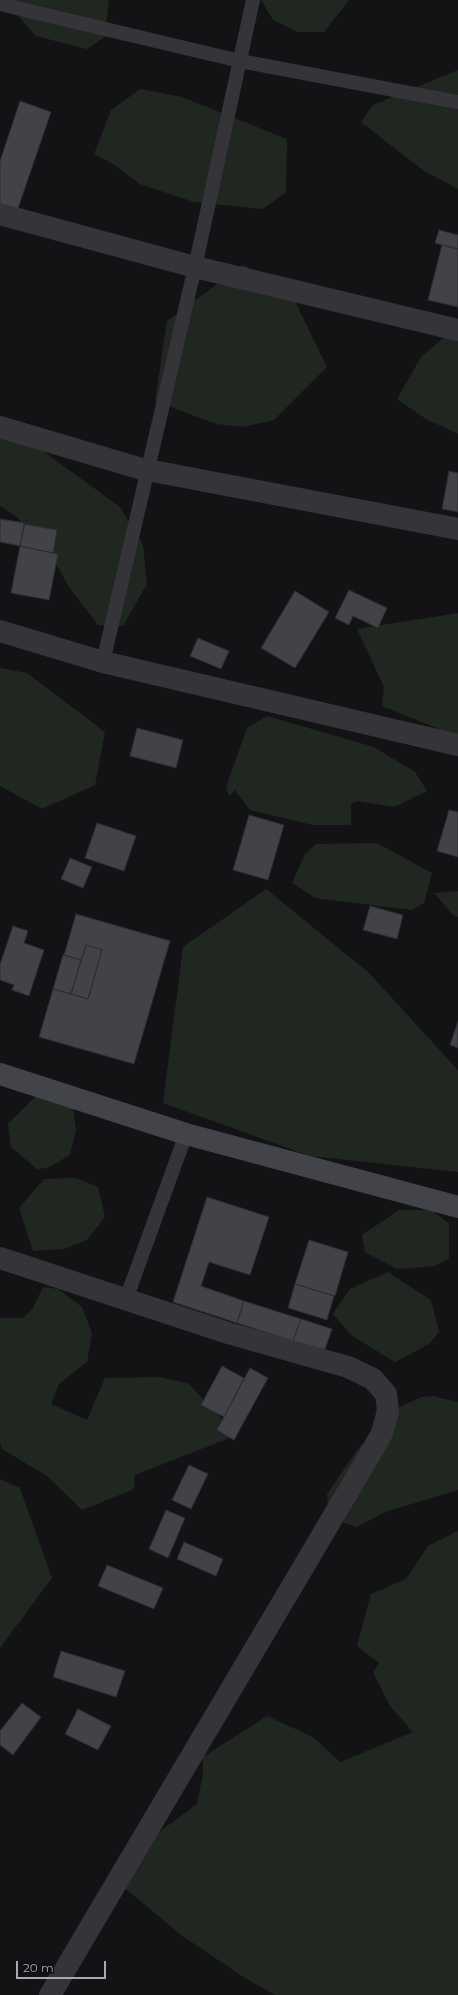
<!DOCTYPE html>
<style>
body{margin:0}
#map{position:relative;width:458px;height:1995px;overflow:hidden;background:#131315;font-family:Montserrat,sans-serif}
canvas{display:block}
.scale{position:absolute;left:16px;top:1961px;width:90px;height:18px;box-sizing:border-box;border:2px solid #a6aab4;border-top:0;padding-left:5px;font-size:12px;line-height:14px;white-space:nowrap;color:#a6aab4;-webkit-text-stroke:3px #0e0e10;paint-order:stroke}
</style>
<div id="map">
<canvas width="458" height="1995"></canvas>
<div class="scale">20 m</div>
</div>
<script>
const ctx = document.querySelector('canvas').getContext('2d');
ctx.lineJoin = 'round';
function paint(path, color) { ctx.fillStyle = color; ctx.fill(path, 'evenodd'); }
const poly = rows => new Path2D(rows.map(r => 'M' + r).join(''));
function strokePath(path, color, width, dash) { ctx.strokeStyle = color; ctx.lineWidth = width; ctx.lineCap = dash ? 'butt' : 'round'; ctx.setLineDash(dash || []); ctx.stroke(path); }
paint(poly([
 [12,0,109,0,105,37,87,49,36,36,19,17],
 [261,0,349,0,324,32,298,32,273,20],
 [458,70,458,189,424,171,361,122,373,105],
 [140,89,182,97,287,139,286,192,263,209,194,202,140,184,113,164,94,154,111,110],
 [243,265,288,287,327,367,274,420,243,427,216,424,155,401,167,321],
 [458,325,458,434,426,419,397,399,421,357],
 [0,433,25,438,120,507,143,545,147,584,123,626,98,625,69,587,52,557,17,517,0,506],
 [458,613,458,735,456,736,382,706,384,687,357,629],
 [0,668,27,673,105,732,95,785,42,809,0,786],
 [267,716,374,747,415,772,427,791,394,807,357,801,351,804,351,825,313,825,250,810,235,790,229,796,226,787,247,728],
 [377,843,432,873,424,903,412,910,315,898,292,883,305,854,316,844],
 [266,889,368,972,458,1070,458,1172,310,1156,163,1103,183,947],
 [458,891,458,917,454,916,434,893],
 [42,1090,71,1095,76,1129,70,1155,48,1168,37,1169,11,1147,8,1124],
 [76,1178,98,1187,105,1217,87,1240,64,1249,33,1251,19,1208,44,1179],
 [399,1210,431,1210,449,1223,449,1258,435,1266,397,1269,365,1252,362,1235],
 [388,1272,431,1300,439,1332,429,1344,395,1362,351,1335,333,1314,350,1289],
 [43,1287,58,1289,82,1307,92,1333,87,1362,59,1384,51,1404,87,1420,105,1378,158,1377,188,1383,237,1435,135,1475,134,1489,82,1510,47,1476,2,1449,0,1443,0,1318,22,1318,32,1310],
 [432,1396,458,1402,458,1490,385,1512,357,1527,329,1518,327,1494,360,1446,378,1430,381,1415,422,1397],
 [0,1479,20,1488,52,1578,0,1648],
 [458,1531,458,1995,275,1995,242,1976,181,1935,120,1884,143,1844,197,1804,203,1774,203,1757,267,1716,313,1737,340,1762,413,1732,390,1706,373,1672,379,1663,357,1646,371,1594,406,1579,428,1546]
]), '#202721');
const building = poly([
 [20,101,51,112,15,217,0,212,0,161,20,101],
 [439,230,458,235,458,249,435,243,439,230],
 [442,245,458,249,458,307,428,300,442,245],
 [449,471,458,473,458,512,442,509,449,471],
 [0,519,25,523,20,546,0,542,0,519],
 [24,524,57,530,53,553,20,546,24,524],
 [20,546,58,554,49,600,11,593,20,546],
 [349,590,387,608,378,628,353,616,349,625,335,618,349,590],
 [295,591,329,612,295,668,261,648,295,591],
 [198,638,229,651,221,669,190,656,198,638],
 [137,728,183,740,176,768,130,756,137,728],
 [449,810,458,812,458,857,437,851,449,810],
 [249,815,284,825,268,880,233,870,249,815],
 [97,823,136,836,124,871,85,858,97,823],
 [70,858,92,867,83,888,61,879,70,858],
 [370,906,403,915,397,939,363,930,370,906],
 [76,914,170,941,134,1064,39,1037,53,989,88,999,102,950,86,945,81,960,64,955,76,914],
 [13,926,28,931,24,943,44,950,29,996,12,990,14,985,0,980,0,964,13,926],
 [86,945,102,950,88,999,71,994,86,945],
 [63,955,81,960,71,994,53,989,63,955],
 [458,1021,458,1048,450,1045,458,1021],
 [207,1197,269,1217,250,1275,209,1262,201,1286,244,1301,237,1323,173,1302,207,1197],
 [309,1240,348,1252,335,1296,295,1284,309,1240],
 [295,1284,334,1296,327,1320,288,1308,295,1284],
 [244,1301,301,1319,293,1341,237,1323,244,1301],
 [301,1319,332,1329,324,1352,293,1341,301,1319],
 [222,1366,244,1378,224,1417,201,1405,222,1366],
 [250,1368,268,1378,234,1440,217,1430,250,1368],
 [189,1465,208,1474,191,1509,172,1500,189,1465],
 [166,1510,185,1518,168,1558,149,1549,166,1510],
 [184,1542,223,1559,216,1576,177,1559,184,1542],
 [107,1565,163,1588,154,1609,98,1586,107,1565],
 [61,1651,125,1671,116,1697,53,1677,61,1651],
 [22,1703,41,1717,13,1755,0,1745,0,1731,22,1703],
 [78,1709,111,1726,98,1750,65,1734,78,1709]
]);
paint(building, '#424348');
strokePath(building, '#2e2d31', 1);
strokePath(poly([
 [0,4,240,61,458,102],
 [103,662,195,267,253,0],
 [126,1299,186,1134]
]), '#353539', 14);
strokePath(poly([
 [0,214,195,267,458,330],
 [0,427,142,469,458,529],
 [0,631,103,662,458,745],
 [0,1258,228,1333,348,1367,373,1379,386,1394,388,1411,382,1433,372,1451,50,1995]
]), '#353539', 22);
strokePath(poly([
 [0,1074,186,1134,458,1207]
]), '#434449', 22);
</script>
